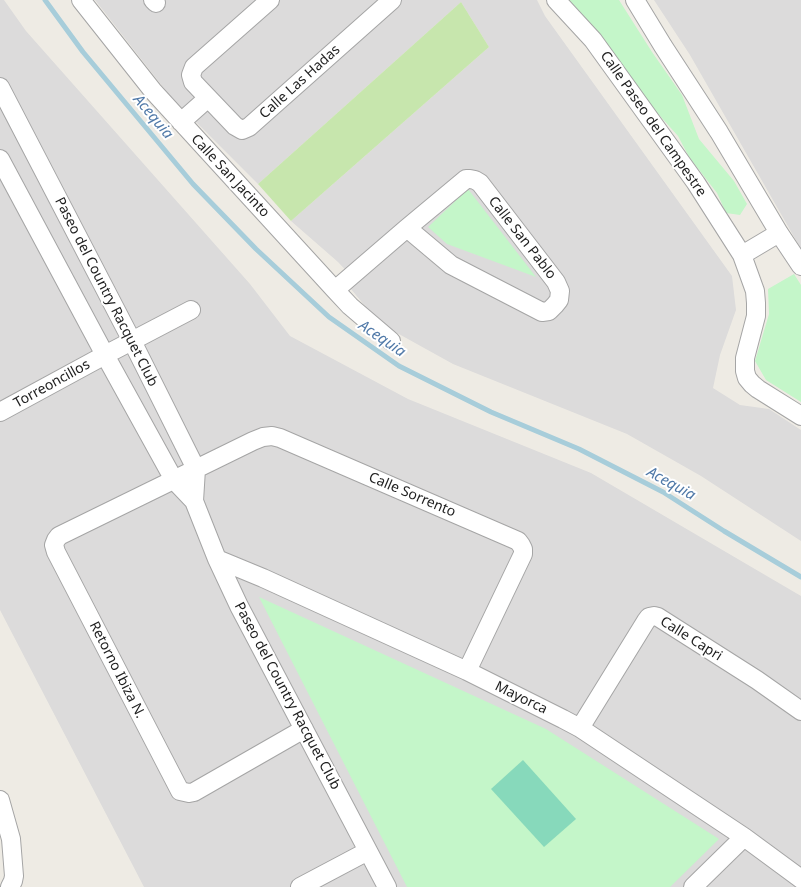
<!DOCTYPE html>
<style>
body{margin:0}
canvas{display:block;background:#eeebe4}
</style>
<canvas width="801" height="887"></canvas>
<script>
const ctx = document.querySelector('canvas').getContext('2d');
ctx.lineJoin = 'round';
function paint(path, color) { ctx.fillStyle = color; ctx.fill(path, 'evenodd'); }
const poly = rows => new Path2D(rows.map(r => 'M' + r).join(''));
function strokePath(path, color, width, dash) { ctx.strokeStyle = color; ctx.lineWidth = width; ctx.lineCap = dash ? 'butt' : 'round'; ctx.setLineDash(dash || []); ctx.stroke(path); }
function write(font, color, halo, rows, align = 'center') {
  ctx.font = font + ' "Noto Sans",sans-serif'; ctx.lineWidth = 4; ctx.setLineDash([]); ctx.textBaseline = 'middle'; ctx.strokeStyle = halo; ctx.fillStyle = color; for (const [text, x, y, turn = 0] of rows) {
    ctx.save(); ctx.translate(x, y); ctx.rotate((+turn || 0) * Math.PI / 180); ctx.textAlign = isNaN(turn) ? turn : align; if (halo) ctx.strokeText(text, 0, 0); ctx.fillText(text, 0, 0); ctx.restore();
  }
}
paint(poly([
 [0,0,4,0,26,31,250,284,290,336,408,399,591,473,801,596,801,887,144,887,0,610],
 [95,0,537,0,545,16,732,276,736,310,720,355,713,388,740,405,769,409,801,430,801,541,701,476,627,434,453,364,379,323,351,289,355,280,338,262,291,221,489,47,461,2,258,184,170,96],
 [654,0,801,0,801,249,690,55]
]), '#dcdbdb');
paint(poly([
 [461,2,489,47,291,221,258,184]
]), '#c7e6ad');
paint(poly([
 [567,0,619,0,652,52,682,95,699,139,734,181,747,204,740,215,726,213,717,193,689,157,678,136,643,97,590,23],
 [468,189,536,277,447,244,428,227],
 [794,274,801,285,801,402,766,380,755,361,769,314,768,289],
 [259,597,546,729,719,839,670,887,407,887]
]), '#c4f6c9');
paint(poly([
 [523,760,576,819,544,847,491,789]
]), '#87d9bb');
strokePath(poly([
 [45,0,83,52,193,184,256,249,329,317,399,366,491,412,579,449,663,492,724,531,801,577]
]), '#a7cdda', 5);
const street = poly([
 [81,0,153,91,335,290,350,306,391,341],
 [153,0,156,3],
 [270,0,194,67,191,75,193,82,235,126,242,130,249,127,392,0],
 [556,0,593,40,696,183,742,255,755,291,756,303,756,316,745,358,745,371,747,378,752,384,758,389,801,416],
 [635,0,663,46,719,132,779,233,801,266],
 [0,87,132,341,196,469,194,501],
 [181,122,208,98],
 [0,159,105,355,174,480,194,501,217,559,239,606,387,887],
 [742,255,779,233],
 [335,290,407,228,466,179,470,179,475,180,480,183,556,282,560,291,559,300,555,305,549,311,542,312,451,265,407,228],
 [0,412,105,355,191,310],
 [217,559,263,578,467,671,563,719,580,728,744,837,801,879],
 [580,728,646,621,649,617,654,616,658,617,757,680,801,711],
 [304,729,194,792,189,793,180,791,56,552,54,545,56,540,59,536,253,441,263,437,272,436,280,438,518,541,521,545,523,549,523,554,467,671],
 [0,800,11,839,14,876,13,881,10,887],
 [300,887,368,851],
 [693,887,744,837]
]);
strokePath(street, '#a5a5a5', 20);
strokePath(street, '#fff', 18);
write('14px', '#1e1e1e', '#fff', [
 ["Calle Las Hadas",300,82,-42],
 ["Calle Paseo del Campestre",653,124,55],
 ["Calle San Jacinto",230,176,47],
 ["Calle San Pablo",522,238,52],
 ["Paseo del Country Racquet Club",106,292,63],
 ["Torreoncillos",52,384,-29],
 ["Calle Sorrento",412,495,23],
 ["Calle Capri",691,639,32],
 ["Retorno Ibiza N.",117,670,63],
 ["Paseo del Country Racquet Club",287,696,62],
 ["Mayorca",521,698,26]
]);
write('italic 15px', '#5079a8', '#fff', [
 ["Acequia",153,117,50],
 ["Acequia",382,339,34],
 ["Acequia",671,484,29]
]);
</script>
